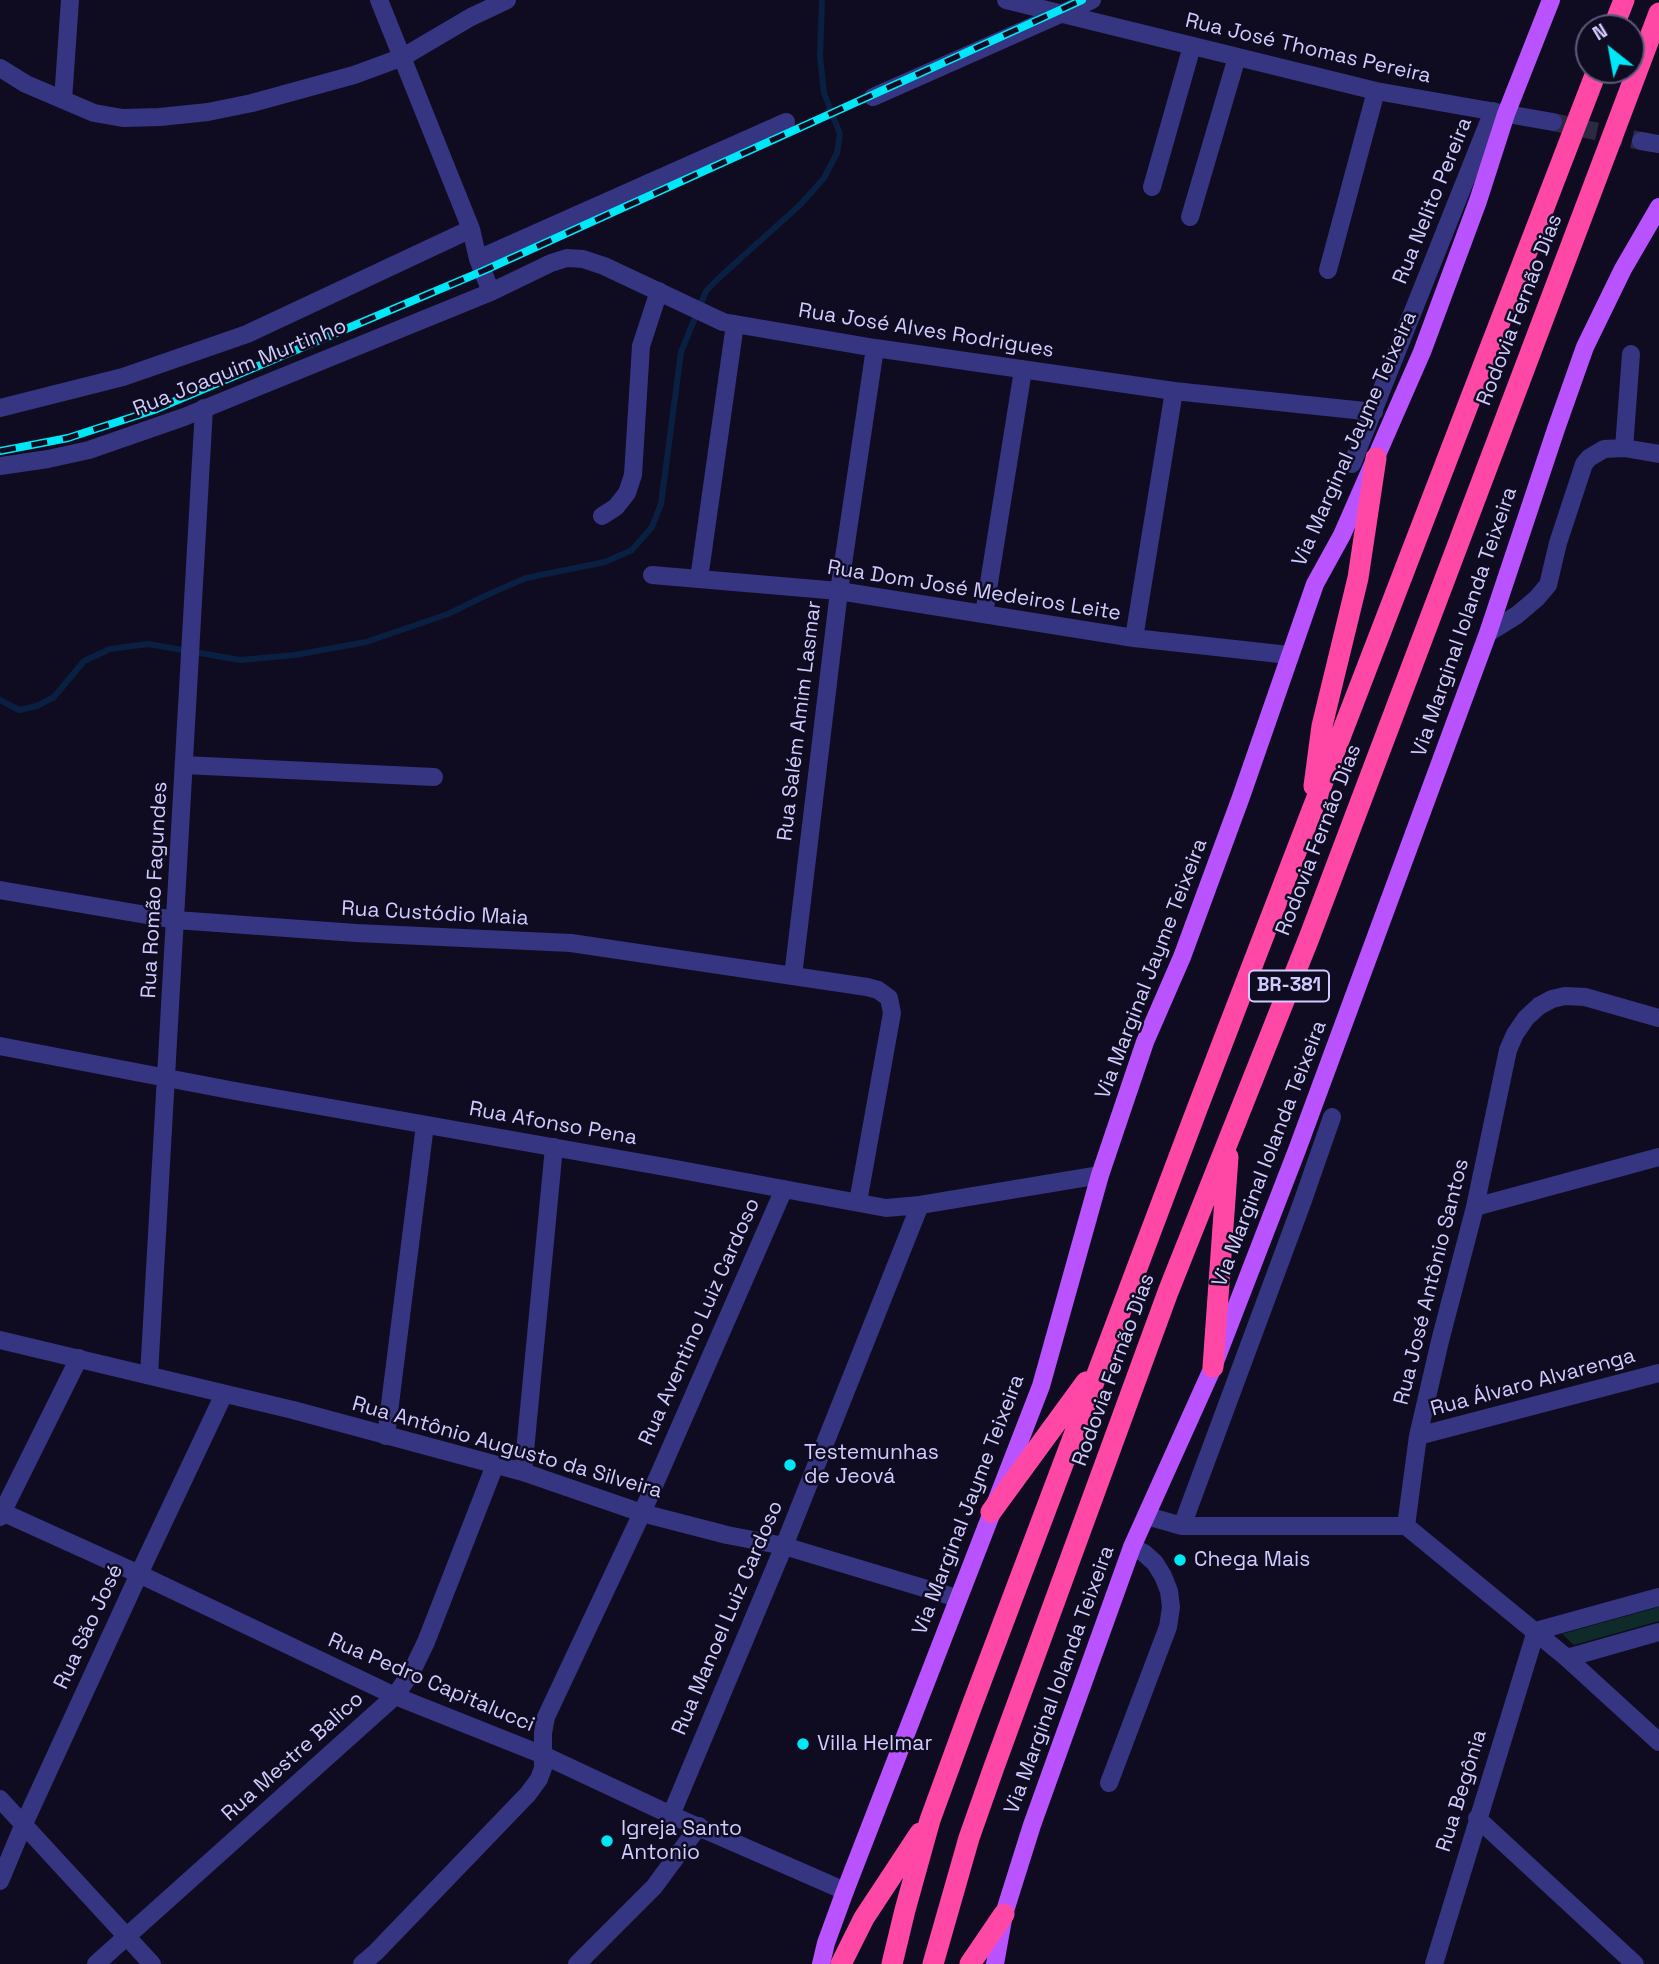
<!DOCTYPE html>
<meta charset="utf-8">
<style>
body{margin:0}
#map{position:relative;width:1659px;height:1964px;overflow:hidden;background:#0f0c21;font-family:"Space Grotesk",sans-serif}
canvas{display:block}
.north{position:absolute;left:1575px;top:14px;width:70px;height:70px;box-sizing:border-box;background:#0f0c21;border:2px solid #5c597a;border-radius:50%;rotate:329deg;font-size:19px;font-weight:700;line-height:28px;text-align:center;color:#d0ccff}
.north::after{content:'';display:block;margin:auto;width:24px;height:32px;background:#00e7f7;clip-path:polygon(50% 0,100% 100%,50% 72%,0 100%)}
</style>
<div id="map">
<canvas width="1659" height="1964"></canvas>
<div class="north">N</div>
</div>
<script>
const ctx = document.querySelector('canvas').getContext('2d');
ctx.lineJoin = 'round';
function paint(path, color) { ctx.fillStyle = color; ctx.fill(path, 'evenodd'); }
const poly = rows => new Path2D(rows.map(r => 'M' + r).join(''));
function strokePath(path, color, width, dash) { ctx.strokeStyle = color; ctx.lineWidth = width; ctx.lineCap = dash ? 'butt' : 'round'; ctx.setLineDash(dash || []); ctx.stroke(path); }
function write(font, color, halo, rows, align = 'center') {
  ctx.font = font + ' "Space Grotesk",sans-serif'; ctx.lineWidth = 5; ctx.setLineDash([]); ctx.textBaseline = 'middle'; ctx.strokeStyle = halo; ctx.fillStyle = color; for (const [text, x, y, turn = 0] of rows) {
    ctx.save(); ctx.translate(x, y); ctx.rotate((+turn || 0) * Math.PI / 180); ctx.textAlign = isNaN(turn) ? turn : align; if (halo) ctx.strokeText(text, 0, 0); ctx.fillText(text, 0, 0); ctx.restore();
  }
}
paint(poly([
 [1659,1607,1659,1621,1574,1645,1562,1634]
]), '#0f2b29');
strokePath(poly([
 [0,700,19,710,37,706,54,697,84,661,110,649,148,644,240,660,295,655,366,642,448,614,487,595,526,578,605,562,632,550,652,527,661,504,681,352,706,291,721,276,800,205,824,178,837,153,840,134,824,93,820,56,822,0]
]), '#092043', 6);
strokePath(poly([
 [1553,122,1641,141]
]), '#2c2942', 18, [18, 9]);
strokePath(poly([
 [379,0,471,229,478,259,491,292],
 [1006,0,1376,91,1553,122],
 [0,68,26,84,94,113,123,118,160,117,208,112,252,103,354,75,403,57,471,17,507,0],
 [873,97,1092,0],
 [63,100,70,0],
 [1641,141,1659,144],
 [1152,187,1192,46],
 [1190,217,1237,57],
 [478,259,786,122],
 [1328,270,1376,91],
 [0,408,123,377,247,334,471,229],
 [1624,448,1659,454],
 [1352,464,1493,111],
 [0,466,48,459,89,450,184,417,491,292,551,263,567,258,583,259,604,266,723,322,875,348,1174,391,1374,412],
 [602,516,616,507,627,493,633,475,641,346,659,291],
 [652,575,839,591,1134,638,1289,655],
 [699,579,735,324],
 [984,614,1023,370],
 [1488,633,1517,615,1537,598,1548,585,1558,543,1584,464,1589,458,1604,449,1624,448,1631,354],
 [1134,638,1174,391],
 [184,765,434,777],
 [0,890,176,920,356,933,571,943,867,987,878,990,889,998,892,1013,858,1202],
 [793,976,839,591,875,348],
 [0,1046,235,1091,665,1167,886,1208,920,1205,1100,1175],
 [1475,1207,1659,1157],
 [0,1340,293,1410,523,1472,642,1513,727,1535,784,1546,957,1598],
 [149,1375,204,408],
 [386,1436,425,1125],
 [1418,1436,1659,1373],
 [523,1472,554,1147],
 [2,1512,139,1574,395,1696,543,1755,671,1815,845,1891],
 [1147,1516,1182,1526,1406,1526,1567,1658,1659,1742],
 [0,1517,79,1358],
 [1182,1526,1302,1203,1332,1117],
 [1406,1526,1418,1436,1440,1341,1475,1207,1508,1050,1515,1034,1526,1018,1539,1006,1552,999,1565,996,1585,997,1659,1018],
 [1567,1658,1659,1632],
 [1109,1783,1168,1627,1171,1607,1169,1591,1163,1576,1155,1563,1144,1553,1132,1547],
 [0,1799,152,1964],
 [671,1815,784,1546,920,1205],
 [1477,1818,1635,1964],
 [0,1881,23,1826,139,1574,224,1394],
 [96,1964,395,1696,411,1673,426,1642,495,1465],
 [362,1964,376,1952,528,1794,539,1779,543,1768,543,1733,546,1717,642,1513,784,1189],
 [577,1964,654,1887,699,1826],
 [1434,1964,1536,1631,1659,1597]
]), '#353582', 18);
strokePath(poly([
 [821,1964,826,1943,845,1891,1041,1386,1100,1175,1145,1042,1182,957,1241,797,1315,584,1342,535,1422,352,1478,201,1506,114,1551,0],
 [995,1964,1004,1914,1032,1825,1132,1547,1213,1367,1297,1150,1488,633,1556,429,1585,347,1623,269,1659,207]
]), '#b853ff', 18);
strokePath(poly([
 [1613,28,1624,0],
 [1314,786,1322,726,1358,578,1376,458],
 [1213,1367,1228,1157],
 [991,1512,1086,1382],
 [841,1964,864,1918,920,1833],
 [892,1964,905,1910,930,1820,971,1708,1197,1109,1597,70],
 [933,1964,969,1838,994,1767,1168,1292,1309,938,1659,13],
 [970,1964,1004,1914]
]), '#ff47a5', 21);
const rail = poly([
 [0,451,68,438,154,410,483,271,1082,0]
]);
strokePath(rail, '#00e7f7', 8);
strokePath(rail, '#0f0c21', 5, [16]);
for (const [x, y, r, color] of [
 [790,1465,7,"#00e7f7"],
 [1180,1560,7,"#00e7f7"],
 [803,1744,7,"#00e7f7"],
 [607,1841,7,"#00e7f7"]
]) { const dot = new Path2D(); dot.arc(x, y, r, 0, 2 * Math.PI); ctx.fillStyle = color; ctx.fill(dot); strokePath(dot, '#0f0c21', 2.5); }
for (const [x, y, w] of [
 [1289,986,80]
]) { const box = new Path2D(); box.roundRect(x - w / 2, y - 15.5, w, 31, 5); ctx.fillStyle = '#0f0c21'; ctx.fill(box); strokePath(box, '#d0ccff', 2); }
write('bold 19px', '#d0ccff', null, [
 ["BR-381",1289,986]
]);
write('21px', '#d0ccff', '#0f0c21', [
 ["Rua José Thomas Pereira",1308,49,13],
 ["Rua Nelito Pereira",1433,201,-68],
 ["Rodovia Fernão Dias",1520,310,-69],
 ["Rua José Alves Rodrigues",926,331,9],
 ["Rua Joaquim Murtinho",240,368,-22],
 ["Via Marginal Jayme Teixeira",1355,439,-66],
 ["Rua Dom José Medeiros Leite",974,591,9],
 ["Via Marginal Iolanda Teixeira",1465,622,-71],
 ["Rua Salém Amim Lasmar",800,721,-83],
 ["Rodovia Fernão Dias",1319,840,-69],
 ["Rua Romão Fagundes",155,890,-87],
 ["Rua Custódio Maia",435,914,3],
 ["Via Marginal Jayme Teixeira",1152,969,-69],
 ["Rua Afonso Pena",553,1124,10],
 ["Via Marginal Iolanda Teixeira",1270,1154,-69],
 ["Rua José Antônio Santos",1432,1282,-76],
 ["Rua Aventino Luiz Cardoso",700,1322,-66],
 ["Rodovia Fernão Dias",1114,1370,-70],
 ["Rua Álvaro Alvarenga",1533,1383,-15],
 ["Rua Antônio Augusto da Silveira",507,1448,16],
 ["Via Marginal Jayme Teixeira",969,1505,-69],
 ["Rua Manoel Luiz Cardoso",728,1618,-67],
 ["Rua São José",89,1627,-65],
 ["Via Marginal Iolanda Teixeira",1060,1680,-70],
 ["Rua Pedro Capitalucci",431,1683,23],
 ["Rua Mestre Balico",293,1757,-42],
 ["Rua Begônia",1462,1791,-73]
]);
write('21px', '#d0ccff', '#0f0c21', [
 ["Testemunhas",804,1453],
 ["de Jeová",804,1477],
 ["Chega Mais",1194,1560],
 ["Villa Helmar",817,1744],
 ["Igreja Santo",621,1829],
 ["Antonio",621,1853]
], 'left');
</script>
